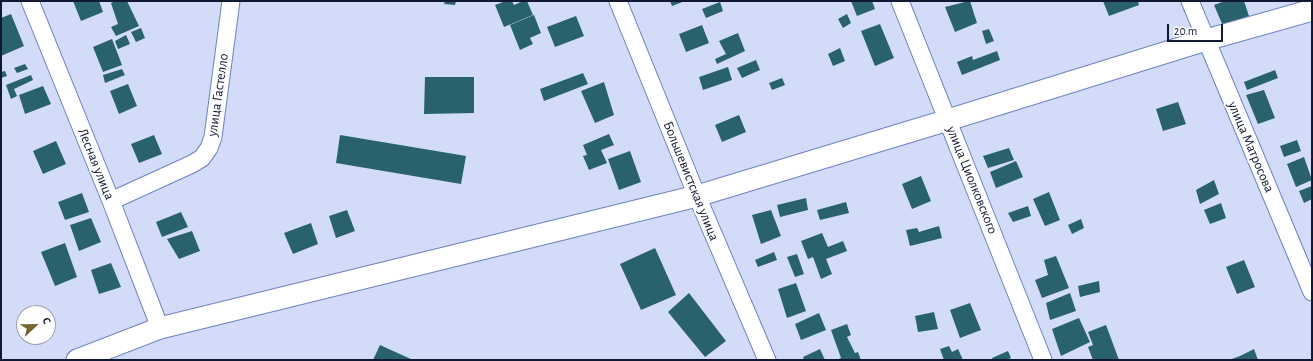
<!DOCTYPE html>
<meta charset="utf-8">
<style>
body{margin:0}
#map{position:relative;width:1313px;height:361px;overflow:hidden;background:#d2dcf8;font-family:"Alegreya Sans",sans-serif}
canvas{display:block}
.frame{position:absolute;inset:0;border:2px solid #111831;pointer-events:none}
.north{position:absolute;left:16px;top:305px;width:40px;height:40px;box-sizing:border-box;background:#fefefe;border:1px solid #9fa2ac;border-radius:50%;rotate:68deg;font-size:11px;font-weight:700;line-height:16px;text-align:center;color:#111831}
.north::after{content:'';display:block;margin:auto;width:14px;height:18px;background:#766533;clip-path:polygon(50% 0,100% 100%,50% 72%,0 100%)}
.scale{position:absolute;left:1167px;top:24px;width:56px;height:18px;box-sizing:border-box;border:2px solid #111831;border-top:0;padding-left:5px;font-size:12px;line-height:14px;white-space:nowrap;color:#111831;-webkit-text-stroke:3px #fefefe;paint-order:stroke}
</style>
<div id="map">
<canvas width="1313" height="361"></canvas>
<div class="frame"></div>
<div class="north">С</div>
<div class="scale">20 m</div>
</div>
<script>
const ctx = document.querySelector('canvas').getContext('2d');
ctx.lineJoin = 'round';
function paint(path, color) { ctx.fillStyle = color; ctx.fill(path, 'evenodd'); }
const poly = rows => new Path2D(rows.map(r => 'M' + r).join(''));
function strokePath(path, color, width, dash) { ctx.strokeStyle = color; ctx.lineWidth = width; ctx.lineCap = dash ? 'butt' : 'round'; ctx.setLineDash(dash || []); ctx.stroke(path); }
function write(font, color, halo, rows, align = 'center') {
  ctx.font = font + ' "Alegreya Sans",sans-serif'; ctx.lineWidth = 4; ctx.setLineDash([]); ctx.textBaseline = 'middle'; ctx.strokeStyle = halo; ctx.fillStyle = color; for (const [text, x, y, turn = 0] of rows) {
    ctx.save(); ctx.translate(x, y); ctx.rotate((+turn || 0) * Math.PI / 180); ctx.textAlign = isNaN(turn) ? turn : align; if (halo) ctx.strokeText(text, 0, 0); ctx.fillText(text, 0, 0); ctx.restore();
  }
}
paint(poly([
 [73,1,99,1,103,12,81,21],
 [115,1,127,1,139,26,116,36,111,27,118,24,111,3],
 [445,1,456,1,455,5,444,4],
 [506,1,512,1,514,5,523,1,527,1,533,15,504,27,495,5],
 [670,1,685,1,672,6],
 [851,1,872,1,875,9,857,16],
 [969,1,970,1,977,23,955,32,945,7],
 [1103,1,1138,1,1139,5,1109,16],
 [1225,1,1244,1,1249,16,1223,26,1214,5],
 [720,2,723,11,706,18,702,9],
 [11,14,24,46,1,56,1,18],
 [847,14,851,23,843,28,838,19],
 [534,15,541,33,530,38,533,44,520,50,510,25],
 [576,16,584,36,555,47,547,27],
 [880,24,894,58,875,66,861,31],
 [702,25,709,43,686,52,679,34],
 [141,28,145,38,136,42,131,32],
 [989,29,994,41,986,44,982,31],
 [738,33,745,51,717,64,715,59,726,54,719,41],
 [126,35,130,44,118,49,115,41],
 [112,39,122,65,103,72,93,47],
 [840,48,845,61,833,66,828,54],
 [997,51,1000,60,962,75,957,62,972,56,973,60],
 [756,60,760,70,742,78,737,68],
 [25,64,28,69,17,73,14,68],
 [728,67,732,80,703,90,699,77],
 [122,69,125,75,105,83,103,75],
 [1275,70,1278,78,1247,90,1244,82],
 [5,71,7,76,1,78,1,72],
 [583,73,588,84,544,101,540,89],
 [31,75,33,80,14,89,17,96,11,99,6,85],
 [425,77,474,77,474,113,424,114],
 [782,78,785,85,772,90,769,83],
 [604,82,614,115,595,123,581,91],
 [128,84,137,106,119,114,110,91],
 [43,86,51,104,25,114,19,95],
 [1264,90,1275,118,1258,124,1246,95],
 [1178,102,1186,124,1163,131,1156,109],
 [739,115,746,132,722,142,715,125],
 [609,134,614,145,601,150,607,163,589,170,583,156,587,155,583,145],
 [154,135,162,154,139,163,131,144],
 [340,135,466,156,461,184,336,163],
 [1297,140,1301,151,1284,157,1280,146],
 [56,141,66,164,43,174,33,151],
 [1009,148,1014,160,988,168,983,156],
 [630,151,641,182,619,190,608,159],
 [1304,157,1312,180,1296,187,1287,164],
 [1016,161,1023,177,996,188,990,172],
 [921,176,931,201,912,209,902,184],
 [1214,180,1219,194,1200,204,1196,190],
 [1312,186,1312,199,1304,203,1299,191],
 [1049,192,1060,220,1045,226,1033,199],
 [82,193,89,212,65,220,58,202],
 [806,198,808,210,780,217,777,205],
 [846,202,849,213,820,220,817,210],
 [1221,203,1226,218,1210,224,1204,210],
 [1028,206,1031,216,1013,222,1008,213],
 [347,210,355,231,336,238,329,216],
 [771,210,781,236,761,244,752,215],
 [181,212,188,227,162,237,156,222],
 [91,218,101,242,79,251,70,225],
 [1081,219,1084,228,1072,234,1068,225],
 [311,223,318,244,293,254,284,233],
 [939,226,942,238,910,246,906,230,917,228,919,232],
 [192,231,200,251,179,259,167,239],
 [822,233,828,247,843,241,847,251,826,259,832,274,821,279,813,257,808,259,801,241],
 [65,243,77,277,55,286,41,252],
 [655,248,676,295,641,310,620,264],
 [774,252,777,260,758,267,755,260],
 [797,254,804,274,795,277,787,257],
 [1056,256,1069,288,1042,298,1035,280,1048,275,1044,260],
 [1244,260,1255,287,1237,294,1226,267],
 [111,263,121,287,99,294,91,270],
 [1099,281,1100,292,1080,297,1078,286],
 [796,283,806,311,787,318,778,289],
 [689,293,726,341,705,357,668,312],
 [1070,293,1076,311,1050,320,1046,303],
 [970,303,981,330,960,338,950,310],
 [934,312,938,329,918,332,915,316],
 [819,313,826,330,801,340,795,324],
 [1079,318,1090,342,1061,356,1052,329],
 [847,324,851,335,847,337,855,353,858,352,861,360,836,360,841,358,831,330],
 [1106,325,1119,360,1093,360,1088,347,1093,345,1088,332],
 [380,345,413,360,373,360],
 [949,346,952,352,958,349,963,360,944,360,940,349],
 [820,349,825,360,804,360,803,357],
 [1254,349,1258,360,1229,360,1240,356],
 [1008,351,1011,358,1007,360,993,360,992,358]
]), '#29626b');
const minor = poly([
 [30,1,111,201,160,328],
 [618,1,697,196,767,360],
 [900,1,1043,360],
 [1190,1,1312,292],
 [111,201,192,164,202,158,209,148,213,137,231,1]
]);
const tertiary = poly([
 [77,360,160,328,697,196,948,120,1206,40,1312,10]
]);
strokePath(minor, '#6e81c2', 19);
strokePath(tertiary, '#6e81c2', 23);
strokePath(minor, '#fff', 17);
strokePath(tertiary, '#fff', 21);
write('14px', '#111831', '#fefefe', [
 ["улица Гастелло",218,95,-82],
 ["улица Матросова",1251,147,67],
 ["Лесная улица",96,164,68],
 ["улица Циолковского",972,180,68],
 ["Большевистская улица",691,181,68]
]);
</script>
